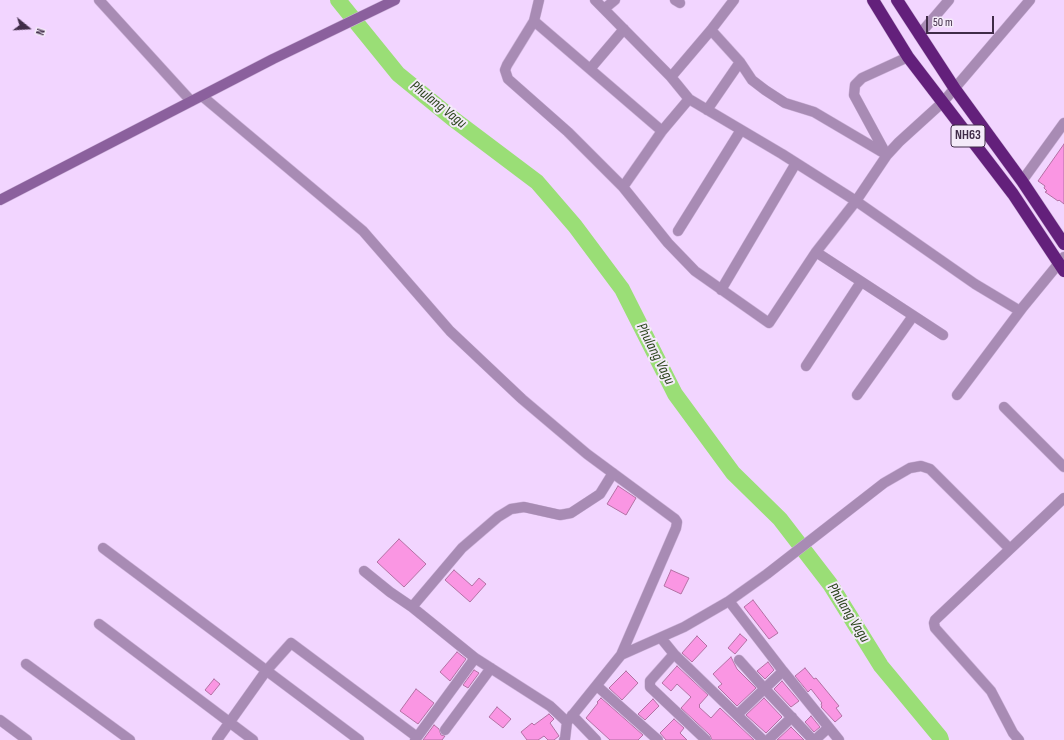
<!DOCTYPE html>
<style>
body{margin:0}
#map{position:relative;width:1064px;height:740px;overflow:hidden;background:#f2d5ff;font-family:"Sofia Sans Condensed",sans-serif}
canvas{display:block}
.north{position:absolute;left:8px;top:8px;width:40px;height:40px;-webkit-text-stroke:3px #f4ebf9;paint-order:stroke;rotate:108deg;font-size:11px;font-weight:700;line-height:16px;text-align:center;color:#402c48}
.north::after{content:'';display:block;margin:auto;width:14px;height:18px;background:#402c48;clip-path:polygon(50% 0,100% 100%,50% 72%,0 100%)}
.scale{position:absolute;left:926px;top:16px;width:68px;height:18px;box-sizing:border-box;border:2px solid #402c48;border-top:0;padding-left:5px;font-size:12px;line-height:14px;white-space:nowrap;color:#402c48;-webkit-text-stroke:3px #f4ebf9;paint-order:stroke}
</style>
<div id="map">
<canvas width="1064" height="740"></canvas>
<div class="north">N</div>
<div class="scale">50 m</div>
</div>
<script>
const ctx = document.querySelector('canvas').getContext('2d');
ctx.lineJoin = 'round';
const poly = rows => new Path2D(rows.map(r => 'M' + r).join(''));
function strokePath(path, color, width, dash) { ctx.strokeStyle = color; ctx.lineWidth = width; ctx.lineCap = dash ? 'butt' : 'round'; ctx.setLineDash(dash || []); ctx.stroke(path); }
function paint(path, color) { ctx.fillStyle = color; ctx.fill(path, 'evenodd'); }
function write(font, color, halo, rows, align = 'center') {
  ctx.font = font + ' "Sofia Sans Condensed",sans-serif'; ctx.lineWidth = 4; ctx.setLineDash([]); ctx.textBaseline = 'middle'; ctx.strokeStyle = halo; ctx.fillStyle = color; for (const [text, x, y, turn = 0] of rows) {
    ctx.save(); ctx.translate(x, y); ctx.rotate((+turn || 0) * Math.PI / 180); ctx.textAlign = isNaN(turn) ? turn : align; if (halo) ctx.strokeText(text, 0, 0); ctx.fillText(text, 0, 0); ctx.restore();
  }
}
strokePath(poly([
 [338,0,398,74,452,118,537,182,575,226,622,289,675,394,733,473,780,519,830,584,881,666,940,737,941,740]
]), '#9ade76', 16);
const building = poly([
 [1064,144,1064,204,1059,200,1058,201,1045,192,1047,191,1044,188,1045,186,1038,181,1064,144],
 [618,486,636,498,626,515,607,504,618,486],
 [399,539,426,564,404,587,377,562,399,539],
 [454,570,472,586,479,578,486,584,470,602,445,580,454,570],
 [671,570,689,578,681,594,664,586,671,570],
 [753,600,778,633,769,639,744,607,753,600],
 [740,634,747,640,735,654,728,648,740,634],
 [697,636,707,646,692,662,682,653,697,636],
 [457,652,466,659,450,681,440,672,457,652],
 [731,657,737,669,756,688,737,706,718,687,722,684,713,674,731,657],
 [768,662,774,670,765,679,757,671,768,662],
 [677,666,708,695,699,705,700,706,699,707,711,718,720,708,754,740,712,740,710,735,681,708,691,697,677,684,671,691,662,683,677,666],
 [805,668,814,679,816,678,839,706,836,708,842,716,835,722,821,707,822,706,821,704,822,703,811,689,808,692,795,676,805,668],
 [474,670,479,673,468,688,463,685,474,670],
 [626,671,638,683,622,700,609,688,626,671],
 [214,679,220,684,211,695,205,690,214,679],
 [782,681,799,701,791,707,774,689,782,681],
 [416,689,434,703,418,724,400,711,416,689],
 [601,698,643,735,638,740,610,740,586,718,598,703,597,702,601,698],
 [764,698,782,717,766,733,746,715,764,698],
 [653,699,659,706,645,720,638,714,653,699],
 [497,707,511,719,503,728,489,717,497,707],
 [549,714,554,719,550,723,559,736,554,740,548,740,544,736,538,740,527,740,521,732,532,723,534,725,549,714],
 [811,716,820,727,814,732,805,722,811,716],
 [674,719,684,728,680,733,687,740,666,740,660,733,674,719],
 [434,725,439,729,441,735,445,736,442,740,423,740,434,725],
 [791,727,804,740,777,740,791,727]
]);
paint(building, '#fa96e3');
strokePath(building, '#b371a4', 1);
const street = poly([
 [99,0,191,101],
 [539,0,534,21,507,65,505,70,508,79,568,132,623,187,668,243,695,271,769,323,816,252,856,201,975,284,1020,311],
 [595,0,671,77,711,30,734,0],
 [675,0,680,3],
 [604,9,615,0],
 [534,21,662,131],
 [711,30,740,62,752,80,765,90,785,103,814,112,887,155],
 [919,35,949,0],
 [590,69,624,29],
 [671,77,689,99,782,154,856,201,887,155,899,142,943,102,1030,0],
 [202,96,363,231,450,331,522,399,587,454,675,519,677,522,676,528,621,655],
 [707,110,740,62],
 [886,154,854,95,855,85,862,78,908,57],
 [1022,181,1064,123],
 [623,187,662,131,689,99],
 [678,231,741,130],
 [816,252,943,335],
 [721,290,796,163],
 [806,366,861,282],
 [857,395,913,316],
 [957,395,1023,307,1064,257],
 [1004,407,1064,467],
 [103,548,359,740],
 [364,571,390,592,412,607,475,658],
 [729,601,783,671,839,740],
 [412,607,462,548,498,517,511,509,524,507,560,515,571,513,600,494,613,473],
 [99,624,253,740],
 [661,638,674,654,763,740],
 [674,654,650,681,650,687,706,740],
 [739,660,764,688,813,740],
 [26,664,130,740],
 [597,686,658,740],
 [572,715,596,740],
 [737,715,783,671],
 [0,720,27,740],
 [445,730,491,668],
 [217,740,266,671,291,643,417,737],
 [415,740,475,658,550,706,567,722],
 [564,740,565,739,567,722,621,655,684,627,729,601,767,574,884,483,910,468,921,466,930,469,1010,549],
 [768,740,792,717],
 [815,740,828,728],
 [1019,740,1013,733,991,691,935,628,934,623,935,620,1064,498]
]);
const secondary = poly([
 [0,200,273,59,395,0]
]);
const highway = poly([
 [873,0,908,57,1013,194,1064,271],
 [897,0,955,89,1022,181,1064,244]
]);
strokePath(street, '#ceb3da', 11);
strokePath(secondary, '#ceb3da', 11);
strokePath(highway, '#ceb3da', 13);
strokePath(street, '#a88bb4', 10);
strokePath(secondary, '#8b609d', 10);
strokePath(highway, '#63207b', 12);
for (const [x, y, w] of [
 [968,136,34]
]) { const box = new Path2D(); box.roundRect(x - w / 2, y - 11, w, 22, 3); ctx.fillStyle = '#f4ebf9'; ctx.fill(box); strokePath(box, '#402c48', 1); }
write('bold 13px', '#402c48', null, [
 ["NH63",968,136]
]);
write('italic 15px', '#29431a', '#f4ebf9', [
 ["Phulang Vagu",438,105,38],
 ["Phulang Vagu",655,354,63],
 ["Phulang Vagu",848,613,58]
]);
</script>
